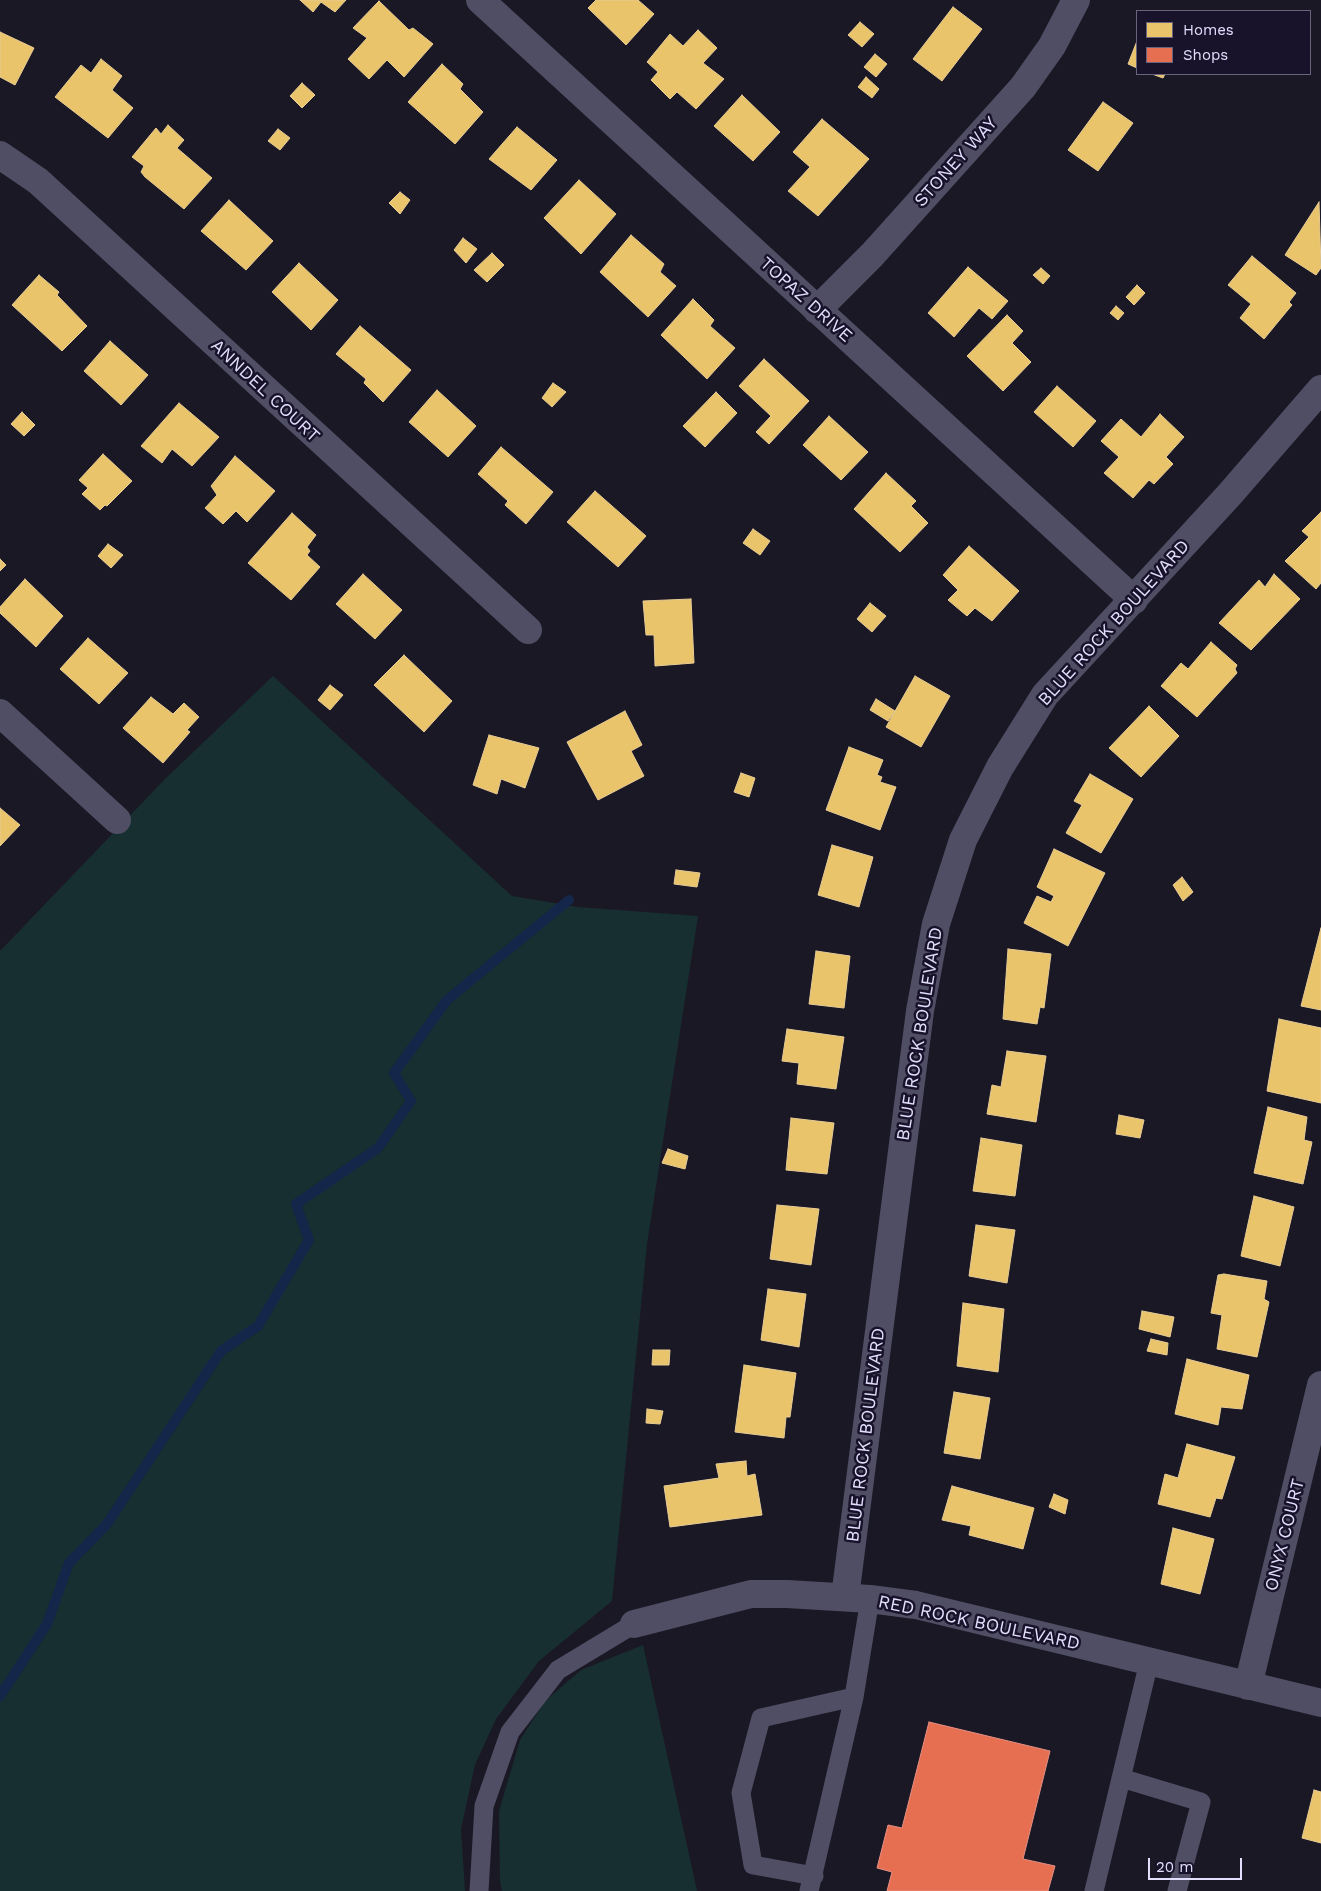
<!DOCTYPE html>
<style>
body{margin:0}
#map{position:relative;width:1321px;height:1891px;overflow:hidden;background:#1b1825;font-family:"Work Sans",sans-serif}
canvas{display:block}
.legend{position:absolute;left:1136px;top:10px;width:175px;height:65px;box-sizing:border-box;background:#18132a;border:1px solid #69647e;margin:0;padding:6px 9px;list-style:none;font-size:15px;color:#e2defd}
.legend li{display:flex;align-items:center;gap:10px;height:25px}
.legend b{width:25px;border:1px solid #69647e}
.scale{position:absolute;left:1148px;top:1858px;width:94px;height:22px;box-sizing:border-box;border:2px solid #e2defd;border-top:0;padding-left:6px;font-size:15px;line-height:18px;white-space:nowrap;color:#e2defd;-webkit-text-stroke:4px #18132a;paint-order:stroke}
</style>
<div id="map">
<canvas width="1321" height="1891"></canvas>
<ul class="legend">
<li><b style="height:14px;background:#e9c46a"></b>Homes</li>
<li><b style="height:14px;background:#e76f51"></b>Shops</li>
</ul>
<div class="scale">20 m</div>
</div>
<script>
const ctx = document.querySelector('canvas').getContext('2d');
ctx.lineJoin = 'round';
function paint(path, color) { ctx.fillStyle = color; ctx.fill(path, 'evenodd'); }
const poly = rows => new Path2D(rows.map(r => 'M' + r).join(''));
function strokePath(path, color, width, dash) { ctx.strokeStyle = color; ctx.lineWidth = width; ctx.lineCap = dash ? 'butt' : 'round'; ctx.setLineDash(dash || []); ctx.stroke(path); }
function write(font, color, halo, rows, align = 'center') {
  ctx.font = font + ' "Work Sans",sans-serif'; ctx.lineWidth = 5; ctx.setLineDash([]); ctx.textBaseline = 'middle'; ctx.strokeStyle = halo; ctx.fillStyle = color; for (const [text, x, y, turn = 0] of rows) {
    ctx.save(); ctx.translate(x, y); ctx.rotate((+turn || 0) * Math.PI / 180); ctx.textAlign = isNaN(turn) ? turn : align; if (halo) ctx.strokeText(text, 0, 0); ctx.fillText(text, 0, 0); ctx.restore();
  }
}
paint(poly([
 [273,676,512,896,578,907,698,916,647,1244,612,1601,539,1661,496,1719,475,1765,461,1829,465,1891,0,1891,0,951,165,779],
 [643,1645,697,1891,502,1891,500,1881,499,1811,520,1740,545,1701,581,1670]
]), '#172f31');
const homes = poly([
 [300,0,346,0,335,12,321,2,313,12,300,0],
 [596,0,638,0,654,14,626,45,588,8,596,0],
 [379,1,409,30,413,28,433,44,404,77,387,60,369,79,348,59,367,38,353,28,379,1],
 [953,7,982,29,942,81,913,59,953,7],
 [860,22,874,34,862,47,848,35,860,22],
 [698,30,717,48,703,63,724,79,696,109,677,92,670,99,651,80,658,72,647,62,670,34,683,46,698,30],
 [0,32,34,48,15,85,0,77,0,32],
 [1137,41,1137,68,1128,64,1137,41],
 [875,54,887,64,876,77,864,67,875,54],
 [101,59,122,76,112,90,133,108,108,138,55,97,81,65,91,73,101,59],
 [442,64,463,84,460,89,483,112,455,144,408,102,442,64],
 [1152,74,1165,74,1163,78,1152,74],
 [866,77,879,89,872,98,858,87,866,77],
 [302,83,315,95,302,108,290,96,302,83],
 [742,95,780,132,753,161,714,126,742,95],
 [1103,102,1133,123,1098,171,1068,150,1103,102],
 [822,119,869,159,818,216,788,191,810,167,793,152,822,119],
 [168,125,184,140,177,148,212,178,184,209,145,177,141,172,144,166,132,157,156,128,161,134,168,125],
 [517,127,557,160,531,190,489,159,517,127],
 [278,129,290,138,280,150,268,141,278,129],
 [579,180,616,214,581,254,544,218,579,180],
 [400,192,410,200,400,214,389,203,400,192],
 [229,200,273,241,246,270,201,231,229,200],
 [1319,202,1321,268,1316,275,1285,255,1319,202],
 [631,235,664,264,660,272,676,286,648,317,600,272,631,235],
 [463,238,477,249,466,263,454,250,463,238],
 [492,253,504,265,487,282,474,270,492,253],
 [1252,256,1296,293,1289,302,1292,305,1264,339,1240,318,1251,304,1228,285,1252,256],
 [299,263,338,300,311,330,272,292,299,263],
 [968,267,1008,301,992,319,979,308,954,337,928,313,968,267],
 [1041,268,1050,276,1043,284,1033,275,1041,268],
 [39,275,59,292,57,295,87,326,62,351,12,305,39,275],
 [1137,285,1145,293,1134,305,1126,297,1137,285],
 [693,299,714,320,710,326,735,348,707,379,661,335,693,299],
 [1116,306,1124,313,1118,320,1110,313,1116,306],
 [1007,315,1023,331,1012,343,1031,362,1003,391,967,356,1007,315],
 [360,326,411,370,383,402,364,383,366,379,336,354,360,326],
 [110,341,148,375,121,405,84,371,110,341],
 [764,359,809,401,769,444,756,432,771,416,739,386,764,359],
 [553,383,566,392,552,407,542,398,553,383],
 [1057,386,1096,421,1073,447,1034,412,1057,386],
 [437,390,476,426,448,457,409,422,437,390],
 [716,392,737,413,705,447,683,426,716,392],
 [179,403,219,437,192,466,172,449,162,463,141,446,179,403],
 [22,412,35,425,24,436,11,424,22,412],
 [1160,414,1184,437,1166,457,1173,464,1154,484,1149,480,1133,498,1104,473,1119,457,1101,441,1121,419,1141,437,1160,414],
 [829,416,868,452,841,480,803,445,829,416],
 [501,447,553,492,526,524,505,505,508,501,478,474,501,447],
 [103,454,132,481,107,506,105,505,100,510,82,494,88,488,79,480,103,454],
 [235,456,275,491,247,522,236,511,223,524,205,508,217,495,211,486,235,456],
 [886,473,916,501,911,506,928,523,900,552,854,509,886,473],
 [595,491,646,536,618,567,567,522,595,491],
 [1321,512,1321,583,1316,589,1285,561,1309,537,1302,531,1321,512],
 [292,513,316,535,307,547,310,551,307,555,320,567,291,600,248,563,292,513],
 [753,529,770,541,760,555,743,543,753,529],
 [108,544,123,555,111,568,98,556,108,544],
 [969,546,1019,591,992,621,975,608,967,616,948,600,958,590,943,575,969,546],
 [0,559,6,565,0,571,0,559],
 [363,574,402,610,375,639,336,604,363,574],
 [1274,574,1300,599,1251,650,1219,623,1259,580,1265,587,1274,574],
 [25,579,63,616,36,647,0,613,0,607,25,579],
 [691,599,694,663,655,666,654,635,646,635,643,601,691,599],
 [870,603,886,616,872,632,857,619,870,603],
 [88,638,128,673,99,704,60,669,88,638],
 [1211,642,1237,665,1235,669,1237,673,1197,717,1161,686,1181,663,1188,669,1211,642],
 [404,655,452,701,424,732,374,685,404,655],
 [915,676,950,696,921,747,886,727,915,676],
 [330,685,343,695,330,710,318,700,330,685],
 [151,697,173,714,184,703,199,717,187,730,190,732,163,763,123,728,151,697],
 [876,699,895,711,888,721,870,710,876,699],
 [1149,706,1179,736,1141,777,1109,748,1149,706],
 [625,711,642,745,631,751,644,776,598,800,567,742,625,711],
 [489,735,539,748,525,788,501,779,497,794,473,785,489,735],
 [849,747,883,760,877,775,882,777,880,782,896,787,880,830,826,810,849,747],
 [741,773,755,778,749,797,734,792,741,773],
 [1090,774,1133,799,1101,853,1066,833,1082,805,1074,801,1090,774],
 [0,808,20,825,0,846,0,808],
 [832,845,873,857,859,907,818,895,832,845],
 [1054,849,1105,873,1068,946,1024,923,1037,896,1051,902,1054,896,1037,887,1054,849],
 [676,870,700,873,697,887,674,884,676,870],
 [1182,877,1193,892,1183,901,1173,885,1182,877],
 [1321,928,1321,1010,1301,1006,1321,928],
 [1008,949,1051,954,1044,1008,1040,1007,1037,1024,1003,1019,1008,949],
 [816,951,850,956,844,1008,809,1004,816,951],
 [1279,1019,1321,1028,1321,1103,1267,1091,1279,1019],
 [787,1029,844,1037,836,1089,797,1084,799,1063,782,1061,787,1029],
 [1007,1051,1046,1056,1036,1122,987,1114,992,1085,1001,1087,1007,1051],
 [1268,1107,1307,1117,1304,1140,1312,1142,1303,1184,1254,1173,1268,1107],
 [1119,1115,1144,1120,1140,1138,1116,1134,1119,1115],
 [791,1118,834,1123,827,1174,786,1170,791,1118],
 [981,1138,1022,1145,1015,1196,973,1191,981,1138],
 [668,1149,688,1156,685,1169,662,1163,668,1149],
 [1254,1196,1294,1207,1280,1266,1241,1256,1254,1196],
 [777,1205,819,1209,811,1265,770,1259,777,1205],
 [976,1225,1015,1230,1007,1283,969,1276,976,1225],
 [1224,1274,1267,1281,1264,1299,1269,1302,1257,1357,1217,1349,1222,1315,1211,1313,1218,1275,1224,1274],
 [768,1289,806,1294,799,1347,761,1340,768,1289],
 [963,1303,1004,1309,998,1372,957,1366,963,1303],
 [1142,1311,1174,1317,1170,1337,1139,1329,1142,1311],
 [1151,1339,1168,1343,1167,1355,1147,1351,1151,1339],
 [653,1350,670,1350,669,1365,652,1365,653,1350],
 [1187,1359,1249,1375,1242,1409,1221,1407,1218,1425,1175,1414,1187,1359],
 [744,1365,796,1373,790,1417,786,1417,784,1438,735,1432,744,1365],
 [954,1392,990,1398,980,1459,944,1453,954,1392],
 [647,1409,663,1411,660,1424,646,1423,647,1409],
 [1187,1444,1235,1457,1222,1499,1216,1498,1210,1517,1158,1504,1165,1474,1178,1478,1187,1444],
 [746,1461,747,1476,755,1474,762,1515,670,1527,664,1486,719,1478,716,1464,746,1461],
 [952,1486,1034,1508,1023,1549,969,1535,971,1526,942,1520,952,1486],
 [1054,1494,1068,1500,1065,1514,1049,1507,1054,1494],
 [1173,1528,1214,1539,1200,1594,1161,1584,1173,1528],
 [1314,1790,1321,1792,1321,1843,1302,1838,1314,1790]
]);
paint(homes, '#e9c46a');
strokePath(homes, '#e7cc96', 1);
const shops = poly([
 [929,1722,1050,1751,1023,1859,1055,1866,1048,1891,887,1891,892,1872,877,1868,888,1825,902,1828,929,1722]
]);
paint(shops, '#e76f51');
strokePath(shops, '#e69085', 1);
strokePath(poly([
 [0,1696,47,1624,69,1563,107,1524,221,1351,258,1326,309,1240,296,1204,378,1148,411,1101,394,1073,447,1000,569,900]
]), '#142649', 10);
strokePath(poly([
 [1121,1778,1201,1802,1177,1891],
 [814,1876,753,1865,741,1793,761,1718,854,1697],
 [479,1891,484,1806,510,1732,558,1670,634,1624],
 [809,1891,854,1697,870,1599],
 [1094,1891,1149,1662]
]), '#504e64', 19);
strokePath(poly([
 [480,0,1134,600],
 [0,155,38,181,528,630],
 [817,310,872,255,1023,87,1052,46,1076,0],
 [0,713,117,820],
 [845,1597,920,1011,936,924,963,840,1000,767,1045,695,1230,494,1321,389],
 [634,1624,751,1594,787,1594,870,1599,916,1605,1321,1703],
 [1248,1686,1321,1385]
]), '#504e64', 28);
write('18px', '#e2defd', '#18132a', [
 ["STONEY WAY",956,162,-48],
 ["TOPAZ DRIVE",806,300,42],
 ["ANNDEL COURT",265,391,43],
 ["BLUE ROCK BOULEVARD",1114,623,-48],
 ["BLUE ROCK BOULEVARD",920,1034,-81],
 ["BLUE ROCK BOULEVARD",866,1435,-83],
 ["ONYX COURT",1285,1535,-76],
 ["RED ROCK BOULEVARD",979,1623,12]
]);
</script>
